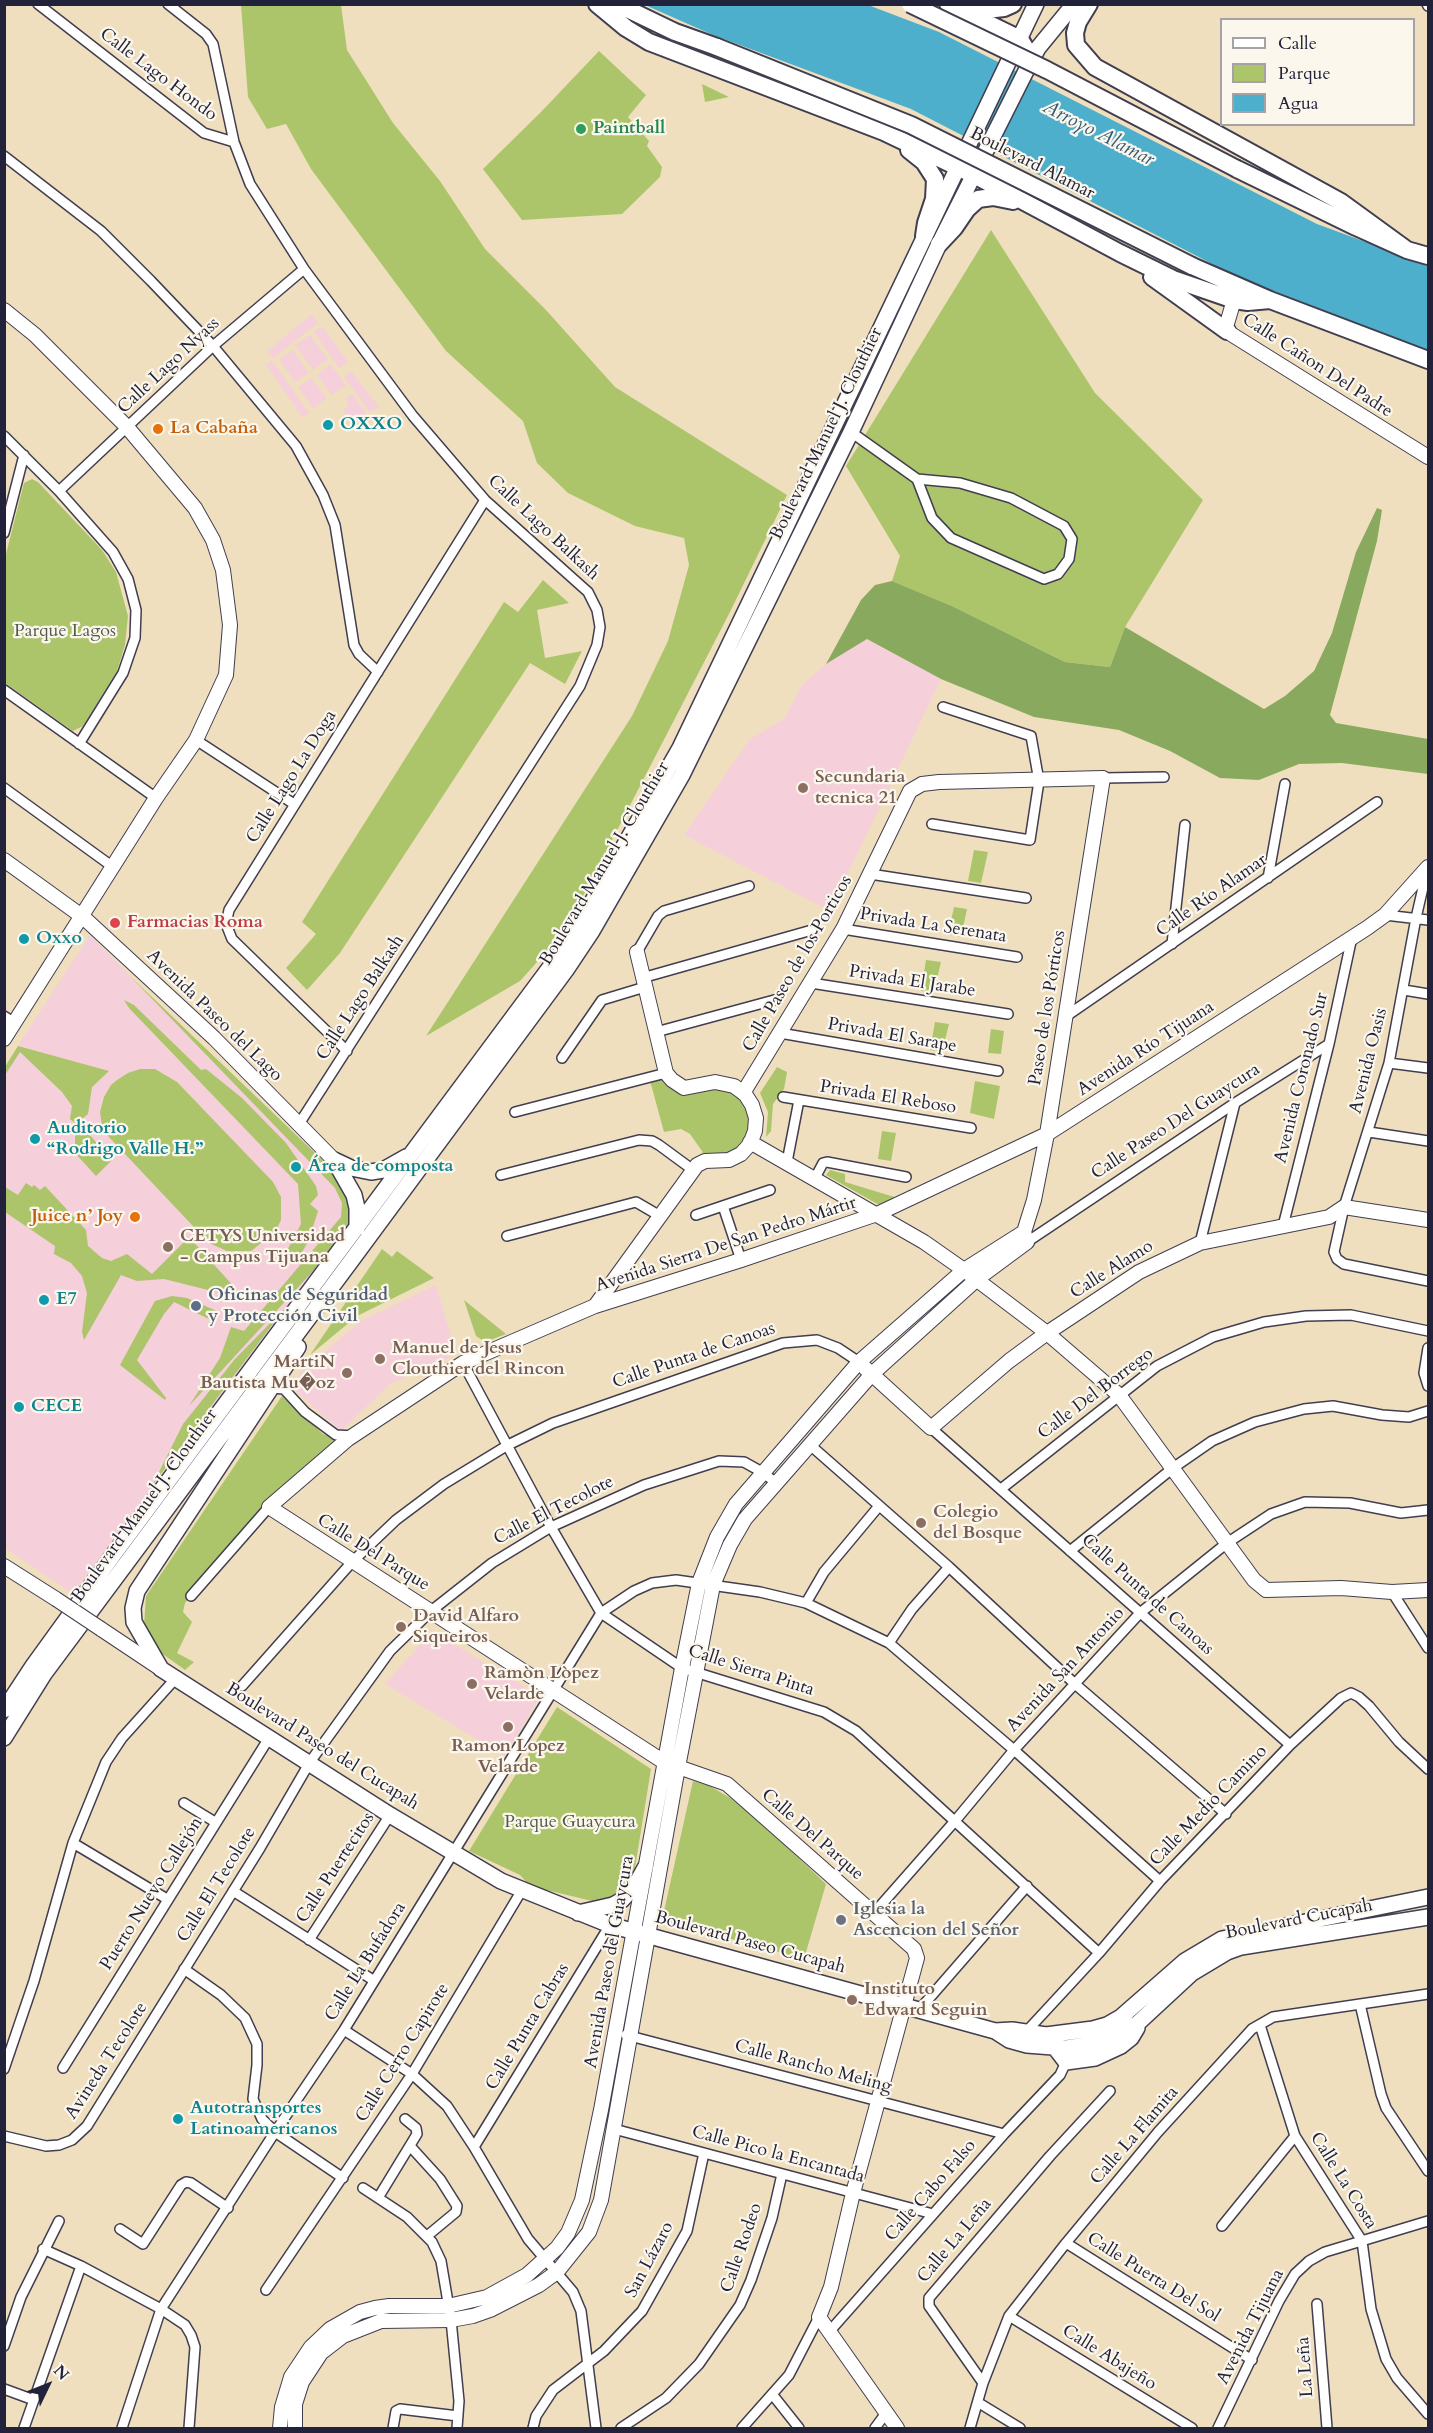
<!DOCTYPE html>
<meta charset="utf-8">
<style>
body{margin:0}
#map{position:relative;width:1433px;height:2433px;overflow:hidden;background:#f0dfbf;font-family:Cardo,serif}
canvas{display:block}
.frame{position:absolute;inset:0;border:6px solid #22223b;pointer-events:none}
.legend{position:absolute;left:1220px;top:18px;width:195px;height:108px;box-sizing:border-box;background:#fbf7ec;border:2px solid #a4a2a5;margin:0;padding:8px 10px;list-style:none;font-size:18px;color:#22223b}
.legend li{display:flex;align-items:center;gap:12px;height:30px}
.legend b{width:30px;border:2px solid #a4a2a5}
.north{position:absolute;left:18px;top:2355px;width:60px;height:60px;-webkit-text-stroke:4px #fbf7ec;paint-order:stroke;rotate:47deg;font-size:16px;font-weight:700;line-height:24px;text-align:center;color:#22223b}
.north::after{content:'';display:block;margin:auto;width:21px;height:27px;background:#22223b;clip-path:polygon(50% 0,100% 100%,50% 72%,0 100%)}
</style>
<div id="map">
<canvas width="1433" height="2433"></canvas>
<div class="frame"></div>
<ul class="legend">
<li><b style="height:8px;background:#fff"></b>Calle</li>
<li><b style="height:16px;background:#acc56a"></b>Parque</li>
<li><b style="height:16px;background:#4eafcd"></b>Agua</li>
</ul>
<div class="north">N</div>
</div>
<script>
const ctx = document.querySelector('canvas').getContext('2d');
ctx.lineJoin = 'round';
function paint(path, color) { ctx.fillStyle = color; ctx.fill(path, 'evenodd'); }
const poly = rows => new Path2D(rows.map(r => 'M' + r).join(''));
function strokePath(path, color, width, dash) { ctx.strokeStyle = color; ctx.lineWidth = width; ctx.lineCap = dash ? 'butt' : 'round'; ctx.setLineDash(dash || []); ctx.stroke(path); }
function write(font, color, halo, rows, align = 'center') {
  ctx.font = font + ' Cardo,serif'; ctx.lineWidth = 4.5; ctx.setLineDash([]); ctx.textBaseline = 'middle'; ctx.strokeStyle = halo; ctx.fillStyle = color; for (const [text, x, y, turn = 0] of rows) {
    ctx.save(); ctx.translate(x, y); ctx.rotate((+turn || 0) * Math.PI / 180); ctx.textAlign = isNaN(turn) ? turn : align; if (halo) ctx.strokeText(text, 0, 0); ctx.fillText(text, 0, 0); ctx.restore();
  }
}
paint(poly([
 [312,314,318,323,273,358,267,351],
 [322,326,348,362,339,368,314,332],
 [310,335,328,359,313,370,295,345],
 [293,350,309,373,295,382,279,359],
 [272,360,309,413,303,418,266,365],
 [330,364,346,385,332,395,317,375],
 [351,371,379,407,370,412,344,377],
 [311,378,327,398,313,409,298,387],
 [352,394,368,416,353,427,343,410,349,405,345,399],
 [866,639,941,679,830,911,684,835,749,740,785,718,802,685,826,664],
 [90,935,131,977,338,1175,348,1225,73,1594,5,1548,4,1067],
 [436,1285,456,1354,390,1384,341,1431,291,1387,300,1373,361,1321],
 [432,1631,540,1696,505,1756,385,1684]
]), '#f5cfd9');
paint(poly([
 [241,5,341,5,347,50,393,123,440,181,485,249,546,310,615,387,787,495,730,612,565,931,520,981,426,1036,632,716,668,641,689,565,684,538,635,526,568,493,537,463,523,421,446,351,311,169,286,124,267,129,248,97],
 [599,51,646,95,628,117,649,141,647,146,662,167,660,177,622,214,522,220,483,169,541,112],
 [702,84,729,97,705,102],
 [991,230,1095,393,1203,500,1125,627,1110,667,1065,662,952,606,892,581,900,556,846,466],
 [32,479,38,482,102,550,116,572,128,616,125,645,117,671,83,726,73,731,5,683,5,558,24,483],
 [543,580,569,603,537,610,545,658,582,651,565,684,530,663,340,953,307,990,286,968,316,934,302,922,504,602,518,612],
 [974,850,988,852,981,883,968,881],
 [954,907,967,909,961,937,948,934],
 [926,960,941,962,934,992,921,991],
 [131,977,338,1175,349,1190,350,1221,348,1225,314,1270,189,1406,220,1358,231,1327,244,1331,341,1217,342,1203,335,1188],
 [124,1000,134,1005,201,1070,206,1069,242,1098,286,1143,316,1186,318,1195,310,1204,318,1211,309,1240,302,1252,287,1266,282,1260,301,1224,298,1184,129,1008],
 [935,1022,949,1024,942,1052,930,1050],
 [991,1029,1004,1031,1001,1054,988,1053],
 [18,1046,109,1071,92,1087,88,1114,78,1122,112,1160,96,1176,75,1153,75,1123,70,1119,72,1106,62,1092,20,1052,5,1075,5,1067],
 [777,1067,787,1072,784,1089,773,1104,771,1131,766,1137,768,1112,760,1093],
 [140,1069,155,1069,177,1082,273,1182,281,1197,281,1220,275,1232,251,1251,227,1251,209,1243,108,1136,102,1126,100,1112,104,1097,111,1085,117,1080,128,1073],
 [666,1073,672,1080,734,1086,755,1115,741,1154,705,1161,702,1151,690,1134,681,1129,664,1132,649,1077],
 [975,1081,1000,1086,994,1119,970,1113],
 [882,1131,896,1133,891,1161,878,1159],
 [830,1170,845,1174,845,1182,901,1199,881,1206,826,1175],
 [26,1183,32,1187,34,1185,40,1190,45,1186,86,1230,88,1246,102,1258,111,1261,127,1254,152,1274,189,1237,236,1289,228,1295,164,1279,137,1281,121,1275,84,1340,82,1332,87,1293,82,1276,71,1263,54,1254,55,1246,5,1212,5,1187,18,1195],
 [382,1249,392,1257,397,1251,434,1278,357,1316,310,1355],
 [172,1296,187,1298,219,1312,215,1322,174,1302,164,1314,137,1360,166,1398,165,1400,120,1365,155,1301],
 [464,1300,506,1334,485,1342,476,1336],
 [285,1308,223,1390,152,1486,183,1424,235,1359],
 [282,1396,323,1434,339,1439,266,1505,185,1603,183,1612,192,1622,177,1653,194,1662,185,1670,157,1650,144,1625,146,1596],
 [557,1707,651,1769,634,1874,626,1888,612,1898,602,1901,592,1901,530,1886,520,1875,469,1851],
 [693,1781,708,1785,732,1799,767,1828,826,1884,804,1959,662,1920]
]), '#acc56a');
paint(poly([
 [1377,508,1382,510,1377,541,1330,715,1336,723,1428,739,1428,774,1342,763,1299,764,1259,780,1220,778,1170,751,1119,730,1034,717,941,679,867,639,826,664,861,600,875,585,892,581,952,606,1065,662,1110,667,1125,627,1264,709,1285,696,1314,671,1332,633,1356,552]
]), '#89aa5e');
paint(poly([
 [645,5,868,5,939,32,1317,224,1428,265,1428,351,1347,322,1226,271,911,109,713,35]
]), '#4eafcd');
const street = poly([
 [38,4,204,133,234,142],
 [168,4,206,34,213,44,234,142,250,184,304,269,413,416,485,500,588,592,597,610,600,627,597,645,580,686,299,1124],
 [1427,4,1428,6],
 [4,156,101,231,151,281,213,346,296,446,323,495,335,525,354,645,359,654,378,672],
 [851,432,917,479,960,483,1011,498,1064,526,1072,539,1069,559,1058,574,1044,579,951,538,932,518,917,479],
 [4,436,59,491,113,552,128,579,136,610,135,638,123,673,79,744],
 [59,491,213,346,304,269],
 [4,533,24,455],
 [4,690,156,798],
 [196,740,294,804],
 [1103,778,1164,777],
 [4,788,113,867],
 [932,824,1030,840,1039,781,1031,736,943,707],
 [1427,870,1416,918,1389,1063,1344,1207,1334,1252,1337,1259,1344,1264,1428,1281],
 [870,874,1026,898],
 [1268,878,1285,784],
 [1385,915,1428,920],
 [843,929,1017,957],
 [1172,944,1185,825],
 [637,952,658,916,664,911,749,886],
 [642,978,812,930],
 [811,983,1008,1014],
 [1404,990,1428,994],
 [4,1016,15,1023],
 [1065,1017,1377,802],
 [656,1032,778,999],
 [780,1033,998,1071],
 [347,1051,232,939,226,924,229,910,485,500],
 [562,1058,602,1000,645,987],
 [1389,1063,1428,1068],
 [783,1097,971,1128],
 [515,1112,666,1073],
 [1369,1132,1428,1141],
 [787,1162,799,1100],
 [501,1175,639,1140,652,1141,659,1145,693,1170],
 [815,1178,823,1163,827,1162,906,1177],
 [723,1206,741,1260],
 [696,1215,770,1190],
 [1283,1226,1329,1044,1352,937],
 [507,1236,636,1202,660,1216],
 [1027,1242,1235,1103,1329,1044],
 [1200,1243,1235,1103],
 [1428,1348,1424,1373,1428,1386],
 [463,1363,551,1527,601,1613,682,1668,824,1712,856,1731,1099,1953],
 [272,1388,284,1389,305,1412,336,1435,353,1436],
 [931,1428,1290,1745],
 [809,1444,949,1567,1075,1684,1226,1814],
 [1001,1489,1157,1366,1213,1337,1264,1322,1306,1316,1351,1315,1428,1331],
 [1070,1551,1173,1468,1212,1441,1255,1422,1304,1409,1333,1406,1382,1415,1409,1417,1428,1411],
 [1392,1592,1428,1648],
 [191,1596,269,1507],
 [806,1603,824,1572,879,1506],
 [889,1643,912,1609,949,1567],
 [242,1686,352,1562,396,1520,444,1484,508,1445,553,1423,783,1343,817,1340,838,1348,859,1362],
 [184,1803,215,1822],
 [73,1843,167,1899],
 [233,1891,373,1980],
 [874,1913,955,1821,1014,1750,1140,1613,1227,1543,1271,1514,1305,1502,1350,1503,1401,1513,1428,1510],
 [309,1940,390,1815],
 [184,1969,221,1995,245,2018,257,2044,257,2065,253,2099,262,2119,275,2132,343,2178],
 [1360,2004,1381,2094,1386,2108,1428,2171],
 [919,2010,1027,1886],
 [1260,2025,1295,2136,1362,2241,1371,2309,1386,2359,1397,2378,1428,2414],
 [344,2030,412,2074,447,2106,474,2147,528,2239,573,2292,581,2311,596,2428],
 [1025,2033,1099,1953,1160,1881,1290,1745,1341,1698,1351,1693,1359,1697,1369,1706,1399,1742,1428,1769],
 [626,2035,1004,2134],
 [63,2068,269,1738],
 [4,2069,34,1981,73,1843,106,1762,122,1738,176,1678],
 [614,2129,933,2214],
 [4,2136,46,2146,59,2145,72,2140,87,2126,260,1848,310,1762,390,1651,431,1611,492,1563,551,1527,644,1485,719,1461,744,1462,762,1472,775,1482],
 [410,2146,440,2179,457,2206,456,2212,427,2236],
 [474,2147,610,1925],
 [363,2188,407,2217,432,2242,441,2261,451,2320,459,2401,457,2428],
 [378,2198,417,2134,416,2128,405,2119],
 [1222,2226,1295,2136],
 [120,2229,143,2244,181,2185,186,2182,191,2183,228,2208],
 [1066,2243,1252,2360],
 [43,2249,81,2266,161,2309,185,2325,191,2335,195,2347,189,2428],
 [266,2290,412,2074,522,1890],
 [1317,2304,1327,2428],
 [1009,2316,1192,2428],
 [829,2332,1004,2134,1060,2075,1066,2062],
 [4,2346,21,2297,59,2221],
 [983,2383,929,2306,929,2298,1050,2156,1110,2091],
 [4,2389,34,2400],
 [772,2394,799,2428],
 [979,2403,1020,2428],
 [24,2428,81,2266],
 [122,2428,161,2309,275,2132,344,2030,601,1613,634,1591,652,1583,676,1580,760,1592,806,1603,889,1643,1014,1750,1160,1881],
 [393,2428,396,2411,400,2409,458,2416],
 [533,2428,536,2416,553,2390,604,2351,642,2311,687,2231,704,2153],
 [621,2428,666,2398,699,2364,740,2305,751,2280,772,2218,782,2174],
 [742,2428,789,2375,819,2317],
 [875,2428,886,2413],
 [970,2428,983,2383,1009,2316,1066,2243,1158,2132,1252,2029,1273,2017,1428,1994],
 [1218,2428,1279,2301,1295,2274,1309,2261,1325,2252,1428,2221]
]);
const secondary = poly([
 [1236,293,1226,327,1231,334,1428,457],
 [4,310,35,335,127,427,195,508,213,540,223,570,230,625,226,675,196,740,156,798,4,1039],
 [4,860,83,917,214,1038,334,1160],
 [750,1142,924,1242,964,1270,1047,1333,1119,1395,1254,1580,1266,1590,1341,1588,1392,1592,1428,1590],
 [595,1306,697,1165,705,1161,729,1160,741,1154,750,1144,755,1131,756,1118,752,1105,745,1094,734,1086,715,1082,684,1088,672,1080,666,1073,637,952],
 [865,1368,931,1428,1009,1361,1047,1333,1139,1272,1200,1243,1329,1217,1344,1207,1428,1220],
 [4,1566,56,1599],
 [101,1629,161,1669],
 [280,2428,282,2407,291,2377,311,2347,330,2329,360,2312,375,2308,389,2306,448,2306,487,2297,527,2275,557,2248,568,2233,582,2200,601,2110,682,1668,699,1583,717,1537,736,1504,859,1362,964,1270,1024,1232],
 [295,2428,295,2404,302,2382,321,2353,343,2336,381,2321,451,2320,473,2316,490,2310,539,2285,557,2272,589,2232,601,2200,678,1767,713,1585,730,1545,745,1519,872,1374,977,1279,1027,1242,1024,1232,1034,1200,1047,1134,1103,778,939,782,922,784,910,791,843,929,743,1093],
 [897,2428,819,2317,831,2287,853,2193,917,1958,914,1949,727,1784,664,1762,269,1507,348,1439,463,1363,595,1306,741,1260,877,1214,1047,1134,1367,928,1385,915,1428,867]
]);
const primary = poly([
 [334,1160,351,1168,371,1172,383,1170,406,1157],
 [334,1160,354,1195,357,1208,357,1228],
 [298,1347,137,1591,133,1608,134,1622,161,1669,390,1815,501,1881,610,1925,995,2031,1012,2030,1046,2035,1093,2029,1107,2025,1121,2017,1185,1961,1222,1939,1428,1897],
 [4,1710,33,1666,114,1554,571,939,680,748,1036,4],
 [4,1738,44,1674,351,1261,566,970,592,931,682,775,851,432,939,244,1028,67,1038,48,1074,4],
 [578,1913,613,1905,622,1900,635,1886,645,1868],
 [995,2031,1009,2040,1027,2045,1066,2048,1094,2044,1110,2038,1138,2023,1192,1973,1227,1952,1241,1947,1428,1917],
 [1056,2049,1066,2062,1095,2058,1121,2046,1131,2038,1137,2028]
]);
const highway = poly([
 [597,4,626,28,649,42,884,132,974,175,1120,253,1173,279,1234,300,1248,302,1270,300],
 [617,4,675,32,717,47],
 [948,4,1020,39,1026,49,1028,67],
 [970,4,986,10,1004,8,1013,4],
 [1089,4,1078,22,1075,33,1076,45,1095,67,1341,202,1407,250],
 [909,150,924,162,935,179,934,199,926,223,924,236],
 [1237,169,1356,227,1407,250,1428,256],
 [939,244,954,228,967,209,978,199,993,197,1013,201],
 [1192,266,1270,300,1428,360],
 [1152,277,1227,331]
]);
strokePath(street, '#413e4f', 12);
strokePath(secondary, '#413e4f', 16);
strokePath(primary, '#413e4f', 18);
strokePath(highway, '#413e4f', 20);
strokePath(street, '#fff', 9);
strokePath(secondary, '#fff', 14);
strokePath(primary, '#fff', 15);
strokePath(highway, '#fff', 16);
const secondaryBridge = poly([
 [56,1599,101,1629]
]);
const highwayBridge = poly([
 [910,4,1047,70,1237,169],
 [717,47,911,125,1192,266]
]);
strokePath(secondaryBridge, '#413e4f', 16, []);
strokePath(highwayBridge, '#413e4f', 20, []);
strokePath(secondaryBridge, '#fff', 14);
strokePath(highwayBridge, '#fff', 16);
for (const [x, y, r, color] of [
 [581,129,6,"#2e9e5b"],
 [328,425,6,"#0f9aa8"],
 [158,429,6,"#e8710a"],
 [803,788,6,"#8d6e63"],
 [115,923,6,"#e0444e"],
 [24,939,6,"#0f9aa8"],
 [35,1139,6,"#0f9aa8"],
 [296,1167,6,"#0f9aa8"],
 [135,1217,6,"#e8710a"],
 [168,1247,6,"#8d6e63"],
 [44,1300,6,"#0f9aa8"],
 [196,1306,6,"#5c6f8a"],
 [380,1359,6,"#8d6e63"],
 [347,1373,6,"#8d6e63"],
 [19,1407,6,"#0f9aa8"],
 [921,1523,6,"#8d6e63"],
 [401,1627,6,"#8d6e63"],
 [472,1684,6,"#8d6e63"],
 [508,1727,6,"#8d6e63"],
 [841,1920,6,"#6b7280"],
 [852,2000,6,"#8d6e63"],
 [178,2119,6,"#0f9aa8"]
]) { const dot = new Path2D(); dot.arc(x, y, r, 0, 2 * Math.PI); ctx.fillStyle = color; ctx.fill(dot); strokePath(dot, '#fbf7ec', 2); }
write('18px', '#22223b', '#fbf7ec', [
 ["Calle Lago Hondo",158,75,37],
 ["Boulevard Alamar",1032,164,27],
 ["Calle Lago Nyass",169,366,-43],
 ["Calle Cañon Del Padre",1317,366,33],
 ["Boulevard Manuel J. Clouthier",827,434,-64],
 ["Calle Lago Balkash",543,528,43],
 ["Calle Lago La Doga",292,777,-58],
 ["Boulevard Manuel J. Clouthier",605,864,-59],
 ["Calle Río Alamar",1212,896,-35],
 ["Privada La Serenata",933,926,9],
 ["Calle Paseo de los Porticos",798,964,-60],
 ["Privada El Jarabe",912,982,9],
 ["Calle Lago Balkash",361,998,-57],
 ["Paseo de los Pórticos",1048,1008,-81],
 ["Avenida Paseo del Lago",214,1016,44],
 ["Privada El Sarape",892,1036,10],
 ["Avenida Río Tijuana",1146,1049,-33],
 ["Avenida Oasis",1369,1061,-76],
 ["Avenida Coronado Sur",1302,1078,-76],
 ["Privada El Reboso",888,1098,9],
 ["Calle Paseo Del Guaycura",1176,1122,-33],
 ["Avenida Sierra De San Pedro Mártir",726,1245,-18],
 ["Calle Alamo",1112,1270,-32],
 ["Calle Punta de Canoas",694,1356,-19],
 ["Calle Del Borrego",1096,1394,-37],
 ["Boulevard Manuel J. Clouthier",145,1506,-54],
 ["Calle El Tecolote",554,1511,-27],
 ["Calle Del Parque",373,1553,32],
 ["Calle Punta de Canoas",1147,1595,42],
 ["Avenida San Antonio",1066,1670,-47],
 ["Calle Sierra Pinta",751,1671,18],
 ["Boulevard Paseo del Cucapah",322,1747,32],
 ["Calle Medio Camino",1209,1806,-46],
 ["Calle Del Parque",812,1835,41],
 ["Calle Puertecitos",336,1868,-57],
 ["Calle El Tecolote",217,1885,-58],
 ["Puerto Nuevo Callejón",152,1894,-58],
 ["Boulevard Cucapah",1299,1920,-11],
 ["Boulevard Paseo Cucapah",750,1943,15],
 ["Calle La Bufadora",366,1962,-58],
 ["Avenida Paseo del Guaycura",610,1962,-80],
 ["Calle Punta Cabras",528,2027,-59],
 ["Calle Cerro Capirote",403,2053,-58],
 ["Avineda Tecolote",107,2061,-57],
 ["Calle Rancho Meling",813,2067,15],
 ["Calle La Flamita",1135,2136,-49],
 ["Calle Pico la Encantada",778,2155,15],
 ["Calle La Costa",1343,2181,58],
 ["Calle Cabo Falso",931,2191,-49],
 ["Calle La Leña",955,2241,-50],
 ["Calle Rodeo",742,2248,-71],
 ["San Lázaro",650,2260,-62],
 ["Calle Puerta Del Sol",1153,2278,32],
 ["Avenida Tijuana",1251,2327,-63],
 ["Calle Abajeño",1109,2358,32],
 ["La Leña",1306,2367,-94]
]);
write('bold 18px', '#27864d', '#fbf7ec', [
 ["Paintball",593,129]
], 'left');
write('bold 18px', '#0d838f', '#fbf7ec', [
 ["OXXO",340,425],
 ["Oxxo",36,939],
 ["Auditorio",47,1129],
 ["“Rodrigo Valle H.”",47,1150],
 ["Área de composta",308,1167],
 ["E7",56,1300],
 ["CECE",31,1407],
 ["Autotransportes",190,2109],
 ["Latinoamericanos",190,2130]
], 'left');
write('bold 18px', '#c56008', '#fbf7ec', [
 ["La Cabaña",170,429],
 ["Juice n’ Joy",123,1217,"right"]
], 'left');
write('18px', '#525b4b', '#fbf7ec', [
 ["Parque Lagos",65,632],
 ["Parque Guaycura",570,1823]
]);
write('bold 18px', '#785e54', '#fbf7ec', [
 ["Secundaria",815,778],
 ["tecnica 21",815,799],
 ["CETYS Universidad",180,1237],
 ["- Campus Tijuana",180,1258],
 ["Manuel de Jesus",392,1349],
 ["Clouthier del Rincon",392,1370],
 ["MartiN",335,1363,"right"],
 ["Bautista Mu�oz",335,1384,"right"],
 ["Colegio",933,1513],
 ["del Bosque",933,1534],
 ["David Alfaro",413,1617],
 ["Siqueiros",413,1638],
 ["Ramòn Lòpez",484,1674],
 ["Velarde",484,1695],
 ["Ramon Lopez",508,1747,"center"],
 ["Velarde",508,1768,"center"],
 ["Instituto",864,1990],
 ["Edward Seguin",864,2011]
], 'left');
write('bold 18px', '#be3a42', '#fbf7ec', [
 ["Farmacias Roma",127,923]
], 'left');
write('bold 18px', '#4e5e75', '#fbf7ec', [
 ["Oficinas de Seguridad",208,1296],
 ["y Protección Civil",208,1317]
], 'left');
write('bold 18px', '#5b616d', '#fbf7ec', [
 ["Iglesia la",853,1910],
 ["Ascencion del Señor",853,1931]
], 'left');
write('italic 20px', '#345a75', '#fbf7ec', [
 ["Arroyo Alamar",1098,134,27]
]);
</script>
